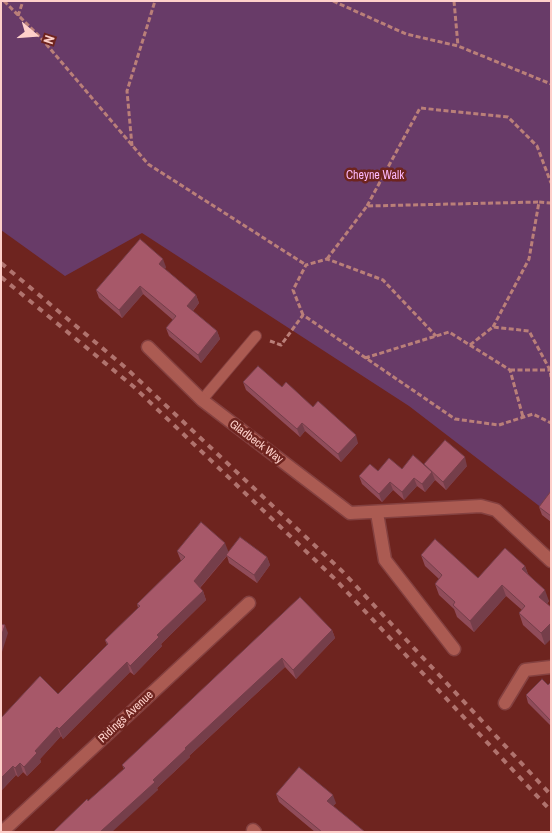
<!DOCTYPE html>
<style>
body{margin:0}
#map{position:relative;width:552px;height:833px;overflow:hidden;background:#6e241f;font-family:"Archivo Narrow",sans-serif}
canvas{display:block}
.frame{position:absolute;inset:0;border:2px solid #fed0ca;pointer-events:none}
.north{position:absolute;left:10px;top:10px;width:50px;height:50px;-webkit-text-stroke:4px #6e241f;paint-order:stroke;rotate:108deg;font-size:14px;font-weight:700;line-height:20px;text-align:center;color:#fed0ca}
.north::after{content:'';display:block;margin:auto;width:18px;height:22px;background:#fed0ca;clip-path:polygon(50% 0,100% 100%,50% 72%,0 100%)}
</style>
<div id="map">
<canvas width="552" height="833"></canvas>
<div class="frame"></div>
<div class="north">N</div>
</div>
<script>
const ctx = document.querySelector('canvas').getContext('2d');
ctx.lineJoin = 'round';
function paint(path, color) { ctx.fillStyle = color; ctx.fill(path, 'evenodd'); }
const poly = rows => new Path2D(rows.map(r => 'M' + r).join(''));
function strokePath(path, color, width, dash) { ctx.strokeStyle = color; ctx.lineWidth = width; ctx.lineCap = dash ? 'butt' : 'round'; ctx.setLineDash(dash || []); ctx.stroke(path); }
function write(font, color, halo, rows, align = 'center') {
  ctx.font = font + ' "Archivo Narrow",sans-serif'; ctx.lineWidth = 5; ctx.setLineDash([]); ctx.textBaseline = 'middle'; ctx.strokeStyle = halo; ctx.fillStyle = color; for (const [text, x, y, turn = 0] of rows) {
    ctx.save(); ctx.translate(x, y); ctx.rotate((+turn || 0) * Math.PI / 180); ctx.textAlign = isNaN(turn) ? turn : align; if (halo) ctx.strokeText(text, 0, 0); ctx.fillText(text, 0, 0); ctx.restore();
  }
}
paint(poly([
 [1,1,551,1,551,515,409,406,142,233,65,276,1,230]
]), '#683b68');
const service = poly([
 [202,400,256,336]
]);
const minor = poly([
 [148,347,202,400,350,513,481,506,496,510,551,561],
 [377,513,385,560,454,649],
 [505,703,525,670,551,667],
 [253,830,255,832],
 [2,832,249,603]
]);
strokePath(service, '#844140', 12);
strokePath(minor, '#844140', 15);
strokePath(poly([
 [4,1,41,38,148,164,306,265],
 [333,1,406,34,458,46,551,84],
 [454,1,458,46],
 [18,16,23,1],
 [132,146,127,91,155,1],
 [367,206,420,108,508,117,537,146,551,183],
 [327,259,367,206,539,202],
 [303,315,293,290,306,265,327,259,383,280,436,336],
 [493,327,529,259,539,202,551,203],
 [270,341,281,345,303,315,455,419,499,425,533,414,551,423],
 [470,345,493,327,529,331,550,370,551,377],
 [365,358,449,332,510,370,523,417],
 [510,370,550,370]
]), '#ba7f79', 3, [5, 2.5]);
strokePath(service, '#ab5b52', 10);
strokePath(minor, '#ab5b52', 12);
strokePath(poly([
 [1,263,126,368,342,571,551,795],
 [1,277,134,387,335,579,551,811]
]), '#b0736e', 4, [6, 6]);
paint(poly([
 [166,267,165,269,196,295,199,303,193,311,217,331,220,339,201,363,169,336,166,328,173,320,143,294,122,318,99,298,96,290],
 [243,382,282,387,313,407,358,443,341,462,305,431,300,437,246,390],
 [424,465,467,466,446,490,435,480,425,492,417,486,404,500,393,490,382,502,362,484,359,476,378,471,402,469],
 [551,491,551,522,542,515,539,507],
 [177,551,229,552,267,557,270,565,257,583,229,563,227,556,200,588,203,591,206,600,161,644,162,646,134,675,130,672,63,739,61,736,40,759,41,762,27,776,23,772,18,777,16,775,1,791,1,718,58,694,107,645,105,640,138,608,137,604,181,561],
 [421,555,478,578,525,566,528,574,549,601,547,604,545,645,523,625,519,613,522,610,506,596,474,632,457,617,454,609,439,595,435,584,439,579,425,566],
 [300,597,332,630,335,638,296,679,285,667,189,756,190,757,157,788,158,790,88,801,124,769,122,765],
 [551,682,551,726,528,703,526,695,548,685],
 [276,794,336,803,333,806,365,832,315,832,279,802]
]), '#904c5a');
paint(poly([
 [163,259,166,267,162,272,159,264],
 [140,286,143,294,122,318,119,310],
 [196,295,199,303,190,314,187,306],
 [217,331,220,339,201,363,198,355],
 [302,423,305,431,300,437,297,429],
 [356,435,358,443,341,462,338,454],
 [465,457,467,466,446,490,443,482],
 [432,472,435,480,425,492,422,484],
 [414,478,417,486,404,500,402,492],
 [390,482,393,490,382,502,379,494],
 [225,543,229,553,197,591,194,581],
 [267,557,270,565,257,583,254,575],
 [525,566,529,577,522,569],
 [502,585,506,596,474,632,470,621],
 [545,590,549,601,543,608,539,597],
 [203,591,206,600,161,644,162,646,134,675,130,666,157,635],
 [551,623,551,639,545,645,541,633],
 [5,625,8,633,2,652,1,650,1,637],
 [332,630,335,638,296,679,293,670],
 [282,658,285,667,189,756,190,757,157,788,158,790,112,832,100,832,185,748],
 [127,662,130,672,63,739,59,729],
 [57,727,61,736,40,759,41,762,27,776,24,767,35,751],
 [20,763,23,772,18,777,15,768],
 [13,766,16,775,1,791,1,778],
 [333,795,336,803,330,809,327,801]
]), '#753e4a');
const building = poly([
 [140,239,163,259,159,264,196,295,187,306,217,331,198,355,166,328,176,316,140,286,119,310,96,290,140,239],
 [258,366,282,387,286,382,313,407,318,401,356,435,338,454,302,423,297,429,243,382,258,366],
 [445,440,465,457,443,482,424,464,445,440],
 [413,455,432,472,422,484,414,478,402,492,390,482,379,494,359,476,370,464,378,471,389,458,402,469,413,455],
 [551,491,551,516,539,507,551,491],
 [201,522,225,543,194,581,203,591,157,635,159,637,130,666,127,662,59,729,57,727,35,751,37,753,24,767,20,763,15,768,13,766,1,778,1,718,40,676,58,694,108,644,105,640,140,606,137,604,185,557,177,551,201,522],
 [240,537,267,557,254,575,226,555,240,537],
 [435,539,478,578,505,548,525,566,522,569,545,590,539,597,551,607,551,623,541,633,519,613,525,606,502,585,470,621,453,605,455,602,435,584,442,575,421,555,435,539],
 [300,597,332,630,293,670,282,658,185,748,186,749,153,780,155,782,100,832,53,832,87,799,88,801,125,768,122,765,300,597],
 [1,624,5,625,1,637,1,624],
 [542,679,548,685,551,682,551,721,526,695,542,679],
 [299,767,333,795,327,801,365,832,322,832,276,794,299,767]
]);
paint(building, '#a75869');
strokePath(building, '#753e4a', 1);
write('12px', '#fcb7fa', '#6e241f', [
 ["Cheyne Walk",375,176]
]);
write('12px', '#fed0ca', '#6e241f', [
 ["Gladbeck Way",256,442,37],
 ["Ridings Avenue",126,717,-43]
]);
</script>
